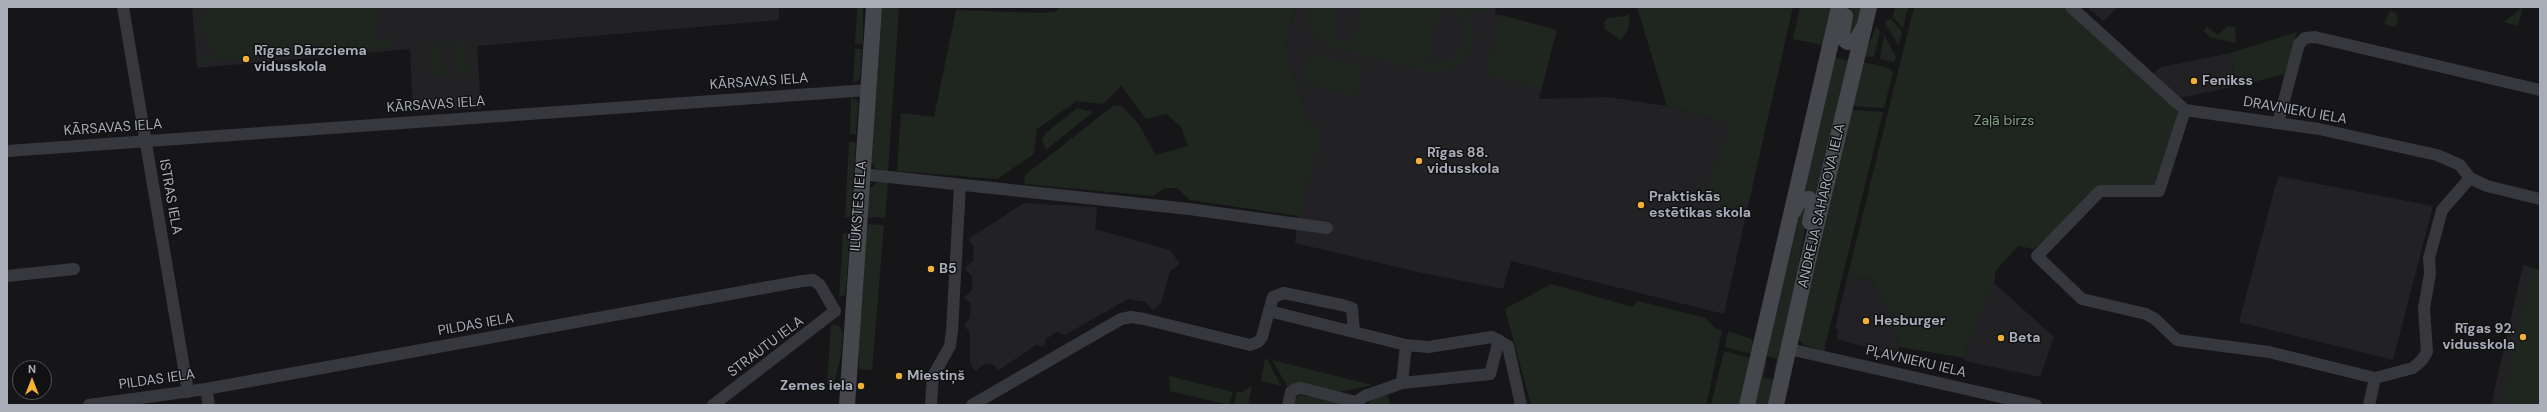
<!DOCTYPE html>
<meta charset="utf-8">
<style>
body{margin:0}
#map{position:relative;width:2547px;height:412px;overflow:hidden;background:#161618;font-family:"DM Sans",sans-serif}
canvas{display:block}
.frame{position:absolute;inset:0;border:8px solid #a8adb8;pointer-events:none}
.north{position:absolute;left:12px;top:360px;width:40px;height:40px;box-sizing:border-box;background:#111113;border:1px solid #4d4f55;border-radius:50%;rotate:0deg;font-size:11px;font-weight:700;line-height:16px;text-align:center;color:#a8adb8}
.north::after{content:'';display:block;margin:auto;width:14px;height:18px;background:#f2b134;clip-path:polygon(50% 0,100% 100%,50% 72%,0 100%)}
</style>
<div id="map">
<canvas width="2547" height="412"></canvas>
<div class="frame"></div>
<div class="north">N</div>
</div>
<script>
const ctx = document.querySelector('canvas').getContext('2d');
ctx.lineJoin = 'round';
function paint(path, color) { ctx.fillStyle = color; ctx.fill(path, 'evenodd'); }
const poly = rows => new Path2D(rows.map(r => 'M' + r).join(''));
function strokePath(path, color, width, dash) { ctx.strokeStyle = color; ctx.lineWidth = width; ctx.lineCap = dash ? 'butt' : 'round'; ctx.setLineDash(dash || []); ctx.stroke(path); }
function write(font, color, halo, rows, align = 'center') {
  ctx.font = font + ' "DM Sans",sans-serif'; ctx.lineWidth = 3; ctx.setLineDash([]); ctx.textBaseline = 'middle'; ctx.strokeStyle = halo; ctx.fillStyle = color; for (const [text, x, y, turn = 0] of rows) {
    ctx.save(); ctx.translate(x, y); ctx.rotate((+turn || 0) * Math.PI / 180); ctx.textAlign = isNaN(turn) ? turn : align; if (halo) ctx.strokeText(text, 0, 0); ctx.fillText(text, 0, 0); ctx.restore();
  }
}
paint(poly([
 [192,7,779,7,779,20,477,46,481,108,413,112,410,49,197,68],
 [1296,7,1496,7,1495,14,1557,30,1539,99,1608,97,1667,106,1764,134,1724,314,1511,261,1503,289,1418,272,1295,243,1309,124,1291,68,1286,41],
 [2087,7,2118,7,2104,21],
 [2230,53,2237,86,2180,98,2153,74,2161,67],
 [2278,176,2433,206,2393,360,2239,322],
 [1024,203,1097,207,1095,229,1170,250,1180,264,1170,271,1161,304,1152,310,1145,302,1128,299,1065,335,1057,332,1046,339,1044,347,1036,345,999,370,992,364,985,364,975,371,970,363,970,333,964,325,970,318,971,304,964,297,972,290,972,276,965,269,973,261,974,247,968,239],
 [2523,265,2540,270,2540,405,2491,405],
 [1848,274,1871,280,1892,314,1899,347,1897,356,1837,339,1838,329,1835,329],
 [1993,282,2054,337,2040,377,1965,361,1965,351]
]), '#222225');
paint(poly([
 [206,7,378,7,379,24,373,40,393,38,394,47,200,62,199,56,216,54,203,35,203,15],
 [857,7,863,7,863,44,855,44],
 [882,7,899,7,888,172,876,169,871,162],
 [1060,7,1296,7,1286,41,1291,68,1309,124,1323,130,1299,216,1190,200,1177,188,1165,188,1153,196,1024,184,1025,175,1114,105,1122,106,1138,123,1156,155,1188,146,1181,127,1167,114,1146,119,1121,86,1103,104,1077,101,1037,129,1034,154,997,179,897,171,901,113,934,117,956,10,1043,13,1055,12],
 [1308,7,1339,7,1332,37,1429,64,1451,60,1464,43,1466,32,1463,20,1451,7,1485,7,1483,14,1466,9,1470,17,1474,39,1466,57,1452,69,1432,73,1331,47,1319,41,1312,32,1308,22],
 [1362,7,1441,7,1427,62,1353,42],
 [1637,7,1793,7,1750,197,1728,213,1706,187,1732,125,1667,106],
 [1800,7,1832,7,1823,45,1793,39],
 [1851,7,1862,7,1853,36,1846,30],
 [1895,7,1908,7,1903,28,1893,17],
 [1914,7,2063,7,2172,101,2178,115,2157,185,2095,194,2034,249,2018,246,2000,266,1995,272,1995,279,1965,350,1965,358,1899,347,1892,314,1871,280,1848,274],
 [2523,7,2518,26,2504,22],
 [2390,11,2396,13,2398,19,2396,27,2384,24],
 [1630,13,1628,29,1621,40,1605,29,1604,22,1608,18,1626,16],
 [1501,15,1557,30,1541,89,1486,75],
 [1891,19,1902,31,1899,46,1885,24,1886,20],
 [2228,26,2235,27,2236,43,2212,38,2203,31,2207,27,2218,35],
 [1876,27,1880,31,1874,57,1864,56],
 [2297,32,2285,74,2237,86,2230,53],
 [1884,35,1896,57,1894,62,1880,59],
 [466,41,469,74,455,75,452,42],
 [442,44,445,76,431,77,428,45],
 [855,49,862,49,860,79,853,83],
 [1310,53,1363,67,1355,96,1302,82],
 [1834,57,1849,61,1817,202,1804,190],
 [1863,62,1889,68,1893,72,1884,108,1853,106],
 [851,97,858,101,856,134,850,134],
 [1077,108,1093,112,1046,150,1042,139,1046,133],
 [1852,110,1883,112,1824,351,1804,345,1798,338],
 [849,142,856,142,851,217,845,217],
 [879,181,888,182,885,218,867,217,869,189],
 [1802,206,1809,209,1801,250,1795,293,1776,375,1773,374,1777,359,1766,356],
 [867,224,884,225,872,370,859,369,858,338],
 [843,233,850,234,846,289,845,294,839,298],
 [2532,268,2540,270,2540,405,2502,405],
 [1551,284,1633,307,1637,301,1706,318,1715,328,1722,330,1707,402,1704,405,1531,405,1505,309],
 [834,324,840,327,843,334,841,355,833,388,827,384,831,326],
 [1728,331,1751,339,1753,344,1751,354,1725,347],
 [1724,351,1750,358,1739,405,1711,405],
 [1265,359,1267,359,1281,386,1261,381],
 [1272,360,1372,385,1339,392,1293,384,1288,387],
 [1765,361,1767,362,1763,377,1775,380,1769,405,1754,405],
 [1169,376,1233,392,1229,405,1170,391],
 [1252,386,1248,405,1234,405,1237,391,1242,392],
 [1301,395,1338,403,1342,405,1293,405,1295,398],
 [1388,395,1390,405,1367,405,1374,398]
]), '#1e261f');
strokePath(poly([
 [123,7,188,392],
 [2071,7,2185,110,2319,129,2437,155,2460,165,2470,178,2487,186,2540,199],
 [2185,110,2159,191,2100,191,2037,256,2082,299,2146,314,2155,319,2177,340,2269,352,2375,378,2369,405],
 [2278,123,2299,44,2305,38,2315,37,2540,90],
 [7,151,868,90],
 [861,174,1189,209,1327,228],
 [7,276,74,269],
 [1269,311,1273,297,1284,293,1342,305,1352,308,1354,332],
 [1789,349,2036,405],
 [2375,378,2413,368,2422,360,2427,352,2424,308,2430,274,2429,258,2442,210,2470,178],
 [1402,383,1490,374,1499,340],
 [206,389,209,405],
 [89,405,206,389,802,281,813,280,820,285,835,311],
 [713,405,835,311],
 [931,405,933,376,950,346,952,331,960,185],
 [972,405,1121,319,1131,317,1144,319,1250,345,1258,342,1262,337,1269,311,1406,345,1428,347,1492,337,1508,346,1521,405],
 [1288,405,1291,392,1296,389,1301,388,1356,402,1365,396,1402,383,1406,345]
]), '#37383d', 12);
strokePath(poly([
 [1845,16,1842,34,1845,40,1848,42,1857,40,1863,28],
 [1793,212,1799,200,1809,199,1813,208,1810,222],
 [847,405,874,7],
 [1747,405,1839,7],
 [1776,405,1808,261,1869,7]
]), '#45474d', 16);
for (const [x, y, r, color] of [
 [246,59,4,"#f2b134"],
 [2194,81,4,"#f2b134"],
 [1419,161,4,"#f2b134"],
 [1641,205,4,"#f2b134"],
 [931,269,4,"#f2b134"],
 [1866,321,4,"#f2b134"],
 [2523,337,4,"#f2b134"],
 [2001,338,4,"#f2b134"],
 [899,376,4,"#f2b134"],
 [861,386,4,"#f2b134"]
]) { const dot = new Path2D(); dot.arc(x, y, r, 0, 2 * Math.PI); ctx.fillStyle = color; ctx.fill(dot); strokePath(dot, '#111113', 1.5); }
write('bold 14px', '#a8adb8', '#111113', [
 ["Rīgas Dārzciema",254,51],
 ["vidusskola",254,67],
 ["Fenikss",2202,81],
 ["Rīgas 88.",1427,153],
 ["vidusskola",1427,169],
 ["Praktiskās",1649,197],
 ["estētikas skola",1649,213],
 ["B5",939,269],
 ["Hesburger",1874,321],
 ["Rīgas 92.",2515,329,"right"],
 ["vidusskola",2515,345,"right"],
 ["Beta",2009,338],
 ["Miestiņš",907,376],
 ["Zemes iela",853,386,"right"]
], 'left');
write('14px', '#a8adb8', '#111113', [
 ["KĀRSAVAS IELA",759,82,-4],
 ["KĀRSAVAS IELA",436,105,-4],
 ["DRAVNIEKU IELA",2295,111,10],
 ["KĀRSAVAS IELA",113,128,-4],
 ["ISTRAS IELA",170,197,80],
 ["ILŪKSTES IELA",859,206,-86],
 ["ANDREJA SAHAROVA IELA",1822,206,-77],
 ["PILDAS IELA",476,325,-10],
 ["STRAUTU IELA",766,347,-37],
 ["PĻAVNIEKU IELA",1916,362,13],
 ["PILDAS IELA",157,380,-8]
]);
write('14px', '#7fa381', '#111113', [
 ["Zaļā birzs",2004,121]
]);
</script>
